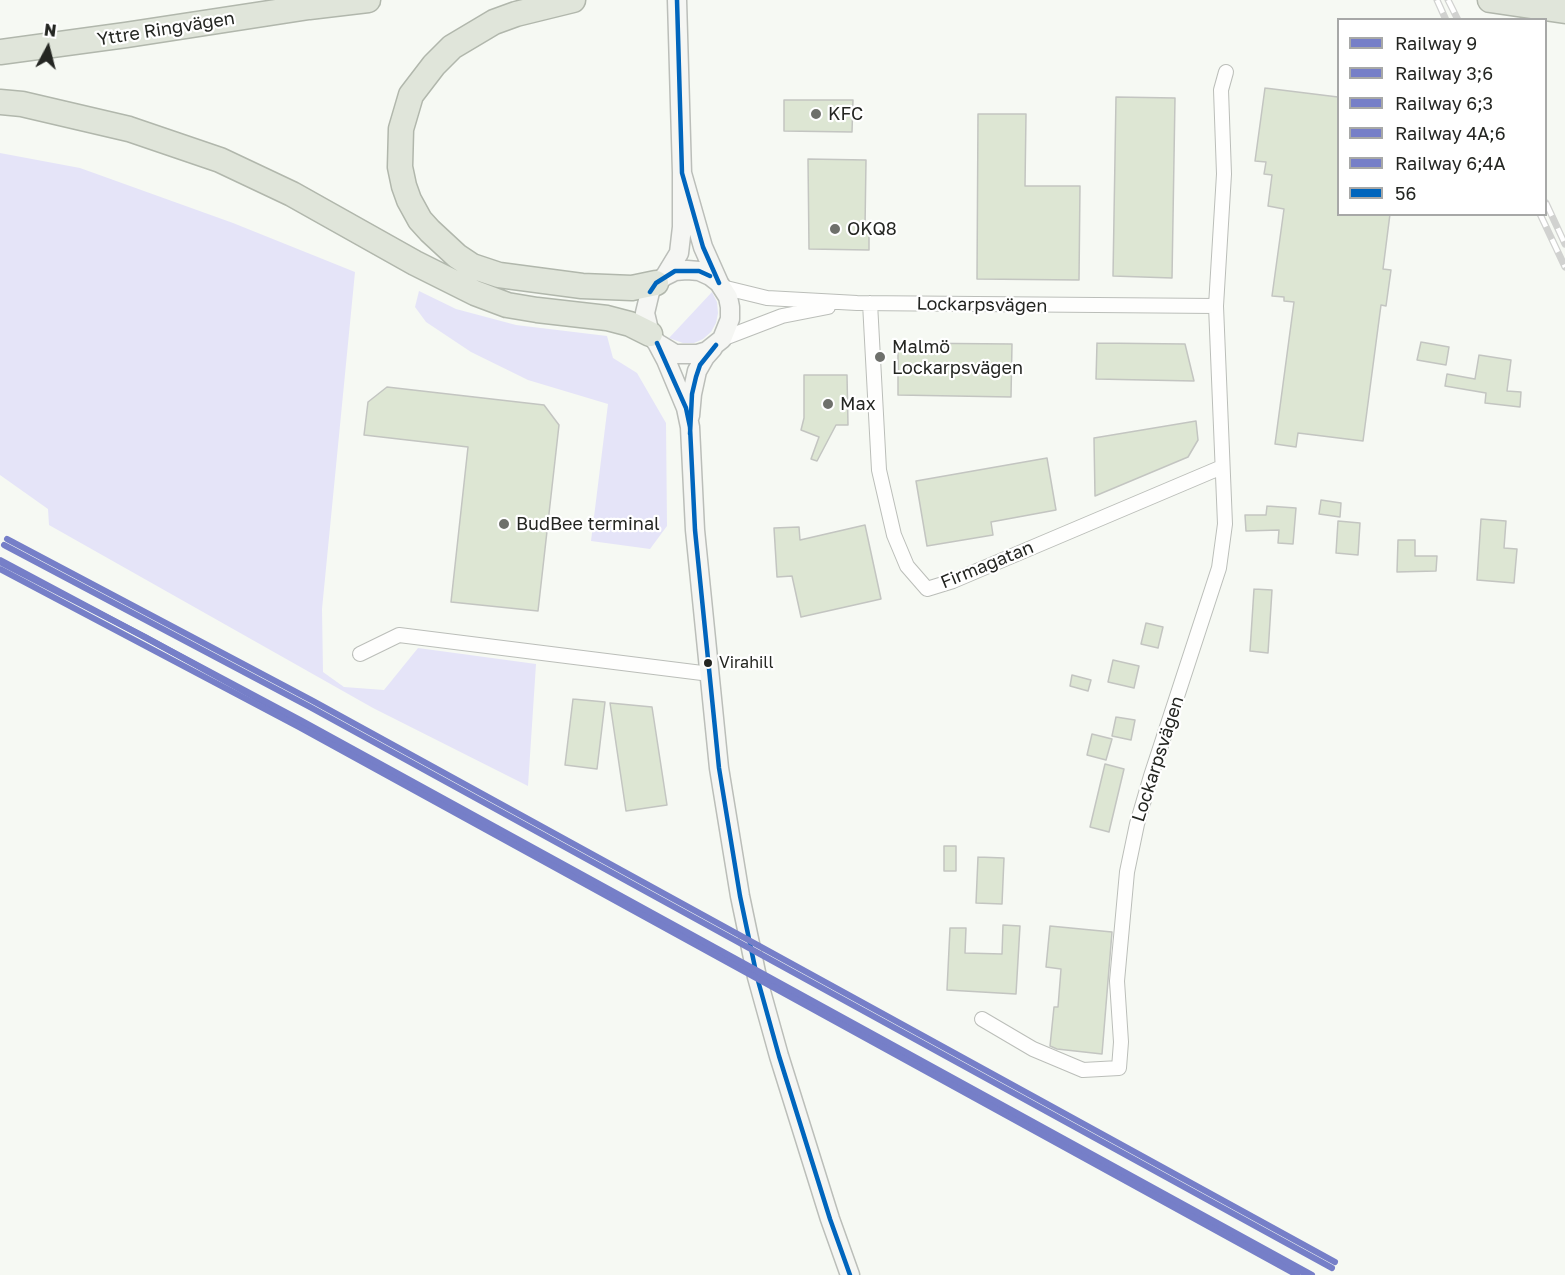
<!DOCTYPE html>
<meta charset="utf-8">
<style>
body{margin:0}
#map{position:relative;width:1565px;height:1275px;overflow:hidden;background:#f6f9f3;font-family:"Golos Text",sans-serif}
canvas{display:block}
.legend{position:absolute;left:1337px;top:18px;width:210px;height:198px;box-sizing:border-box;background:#fff;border:2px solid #a7a8a7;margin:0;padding:8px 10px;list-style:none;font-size:18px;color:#242622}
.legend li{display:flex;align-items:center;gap:12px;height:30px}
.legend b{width:30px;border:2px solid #a7a8a7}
.north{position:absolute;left:18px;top:18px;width:60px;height:60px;-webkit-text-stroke:4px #fff;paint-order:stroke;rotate:7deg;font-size:16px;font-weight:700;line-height:24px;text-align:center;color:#242622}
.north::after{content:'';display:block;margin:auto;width:21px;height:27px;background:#242622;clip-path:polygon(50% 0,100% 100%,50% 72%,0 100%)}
</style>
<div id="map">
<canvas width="1565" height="1275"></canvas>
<ul class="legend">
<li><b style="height:8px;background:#767fc8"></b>Railway 9</li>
<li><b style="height:8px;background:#767fc8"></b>Railway 3;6</li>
<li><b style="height:8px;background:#767fc8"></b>Railway 6;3</li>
<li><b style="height:8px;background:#767fc8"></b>Railway 4A;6</li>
<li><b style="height:8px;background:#767fc8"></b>Railway 6;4A</li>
<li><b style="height:8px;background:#0065bd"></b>56</li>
</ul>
<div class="north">N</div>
</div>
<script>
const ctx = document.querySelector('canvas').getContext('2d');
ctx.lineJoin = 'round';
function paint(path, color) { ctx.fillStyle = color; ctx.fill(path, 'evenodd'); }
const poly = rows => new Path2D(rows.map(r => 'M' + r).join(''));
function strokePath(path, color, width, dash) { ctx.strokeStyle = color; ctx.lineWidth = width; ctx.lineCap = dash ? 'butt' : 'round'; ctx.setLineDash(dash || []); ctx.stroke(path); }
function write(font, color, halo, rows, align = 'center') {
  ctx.font = font + ' "Golos Text",sans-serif'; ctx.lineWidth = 4.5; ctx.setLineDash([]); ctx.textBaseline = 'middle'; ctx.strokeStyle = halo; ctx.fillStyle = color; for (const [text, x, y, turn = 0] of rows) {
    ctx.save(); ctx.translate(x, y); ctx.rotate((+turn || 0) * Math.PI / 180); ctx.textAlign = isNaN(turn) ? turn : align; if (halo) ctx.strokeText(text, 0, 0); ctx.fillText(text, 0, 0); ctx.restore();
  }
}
paint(poly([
 [0,153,80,168,233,223,355,272,322,609,323,672,344,687,384,690,418,648,536,664,528,786,373,708,49,525,48,509,0,475],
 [419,291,456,309,516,325,607,336,613,358,637,373,666,423,667,526,650,549,591,541,608,404,528,380,471,352,426,322,415,307],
 [712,292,717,302,718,313,716,323,711,332,703,339,694,343,683,343,669,338]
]), '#e5e4f8');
const building = poly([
 [1265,88,1338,97,1338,214,1390,214,1383,269,1391,270,1386,306,1381,305,1363,441,1298,433,1296,447,1275,444,1294,302,1284,301,1284,297,1272,296,1284,209,1268,206,1272,175,1264,174,1266,162,1255,161,1265,88],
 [1116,97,1175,98,1172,278,1113,276,1116,97],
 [784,100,853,100,852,132,784,131,784,100],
 [978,114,1026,114,1025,186,1080,186,1079,280,977,279,978,114],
 [808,159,866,160,865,228,869,228,869,250,809,249,808,159],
 [1421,342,1449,347,1446,365,1417,360,1421,342],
 [898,343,1012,344,1011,397,898,395,898,343],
 [1097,343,1185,344,1194,381,1096,379,1097,343],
 [1479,355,1511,360,1507,391,1521,392,1520,407,1485,403,1486,393,1445,386,1447,374,1475,379,1479,355],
 [804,375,847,375,848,425,836,425,817,461,811,459,819,437,801,430,804,418,804,375],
 [387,387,544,405,559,425,538,611,451,602,468,447,364,435,368,402,387,387],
 [1196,421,1198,440,1188,457,1095,496,1094,438,1196,421],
 [1047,458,1056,510,991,522,993,535,927,546,916,481,1047,458],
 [1321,500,1341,503,1340,517,1319,514,1321,500],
 [1267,506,1296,508,1293,544,1278,543,1279,530,1246,531,1245,515,1266,515,1267,506],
 [1481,519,1506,521,1504,548,1517,549,1514,583,1477,580,1481,519],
 [1338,521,1360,523,1358,555,1336,553,1338,521],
 [865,525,881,599,801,617,792,576,777,577,774,528,799,527,800,540,865,525],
 [1398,540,1415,540,1415,556,1437,556,1436,571,1397,572,1398,540],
 [1254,589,1272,590,1268,653,1250,651,1254,589],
 [1146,623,1163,627,1158,648,1141,644,1146,623],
 [1113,660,1139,666,1134,688,1108,682,1113,660],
 [1072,675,1091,680,1088,691,1070,686,1072,675],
 [573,699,605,702,597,769,565,765,573,699],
 [610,703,652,707,667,805,626,811,610,703],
 [1116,717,1135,720,1131,740,1112,736,1116,717],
 [1092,734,1112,739,1106,760,1087,755,1092,734],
 [1105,764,1124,769,1109,832,1090,827,1105,764],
 [944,846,956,846,956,871,944,871,944,846],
 [978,857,1004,858,1002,904,976,903,978,857],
 [1003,925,1020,926,1016,994,947,990,950,928,966,928,965,953,1002,954,1003,925],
 [1050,926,1112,932,1102,1054,1057,1049,1050,1046,1054,1007,1058,1007,1061,969,1046,967,1050,926]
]);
paint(building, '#dde6d3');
strokePath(building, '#c3c5c1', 1.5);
const minor = poly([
 [722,287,767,298,857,303,1216,306],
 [870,303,879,470,894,535,907,566,927,589,953,581,1222,467],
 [722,339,782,316,828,307],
 [360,654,399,635,710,674],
 [982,1019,1033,1049,1083,1070,1119,1068,1121,1042,1117,981,1127,872,1137,824,1151,776,1219,568,1225,524,1216,306,1224,174,1221,90,1226,72]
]);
const secondary = poly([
 [682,173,703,247,719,283,728,297,730,307,730,319,722,339,707,351,697,354,675,354,657,343,650,334,645,313,650,292,656,283,665,276,675,271,687,270,699,271,710,276,719,283],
 [665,276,679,253,682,227,682,173,677,0],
 [657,343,666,360,686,408,690,427,695,530,719,768,740,896,757,977,779,1056,830,1219,850,1275],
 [690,416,692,394,697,371,705,357,713,348]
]);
const motorway = poly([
 [573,0,516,14,494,22,452,47,434,65,411,95,401,129,400,167,404,186,409,200,420,220,430,231,457,256,472,266,499,275,582,286,632,288,656,283],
 [1490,0,1565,11],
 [0,52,126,35,309,7,368,0],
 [0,102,22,104,129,129,220,160,292,194,415,263,475,293,507,305,537,310,607,318,630,324,650,334]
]);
strokePath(minor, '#bbbeb9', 16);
strokePath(secondary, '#bbbeb9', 21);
strokePath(motorway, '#b1b7ac', 27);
strokePath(minor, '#fefefd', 14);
strokePath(secondary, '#f5f6f3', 18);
strokePath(motorway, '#e0e5da', 24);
const rail = poly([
 [1437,0,1446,20],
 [1448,0,1458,20],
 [1546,203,1565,244],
 [1540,214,1565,267]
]);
strokePath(rail, '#d1d2d0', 7);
strokePath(rail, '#fff', 4.5, [14]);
strokePath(poly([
 [677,0,682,173,703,247,719,283],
 [650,292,656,283,675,271,699,271,710,276],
 [657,343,686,408,690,427,695,530,719,768,740,896,757,977,779,1056,830,1219,850,1275],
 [690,434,692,394,696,377,700,365,716,345]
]), '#0065bd', 4.5);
strokePath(poly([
 [0,562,145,637,1307,1275]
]), '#767fc8', 6);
strokePath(poly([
 [0,560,302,721,1312,1275]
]), '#767fc8', 6);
strokePath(poly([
 [4,545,310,707,1332,1268]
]), '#767fc8', 6);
strokePath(poly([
 [0,569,299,727,1297,1275]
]), '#767fc8', 6);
strokePath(poly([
 [7,539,313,701,1335,1262]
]), '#767fc8', 6);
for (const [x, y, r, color] of [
 [816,114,6,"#6e706b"],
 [835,229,6,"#6e706b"],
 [880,357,6,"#6e706b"],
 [828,404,6,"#6e706b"],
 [504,524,6,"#6e706b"],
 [708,663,5,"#242622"]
]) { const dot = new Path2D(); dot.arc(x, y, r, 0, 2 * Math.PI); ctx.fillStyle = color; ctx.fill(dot); strokePath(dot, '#fff', 2); }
write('16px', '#242622', '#fff', [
 ["Virahill",719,663]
], 'left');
write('18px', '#242622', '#fff', [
 ["Yttre Ringvägen",166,29,-9],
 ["Lockarpsvägen",982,305,1],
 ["Firmagatan",987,565,-22],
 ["Lockarpsvägen",1158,759,-72]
]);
write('18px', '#242622', '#fff', [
 ["KFC",828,114],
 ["OKQ8",847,229],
 ["Malmö",892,347],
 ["Lockarpsvägen",892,368],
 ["Max",840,404],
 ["BudBee terminal",516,524]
], 'left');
</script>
